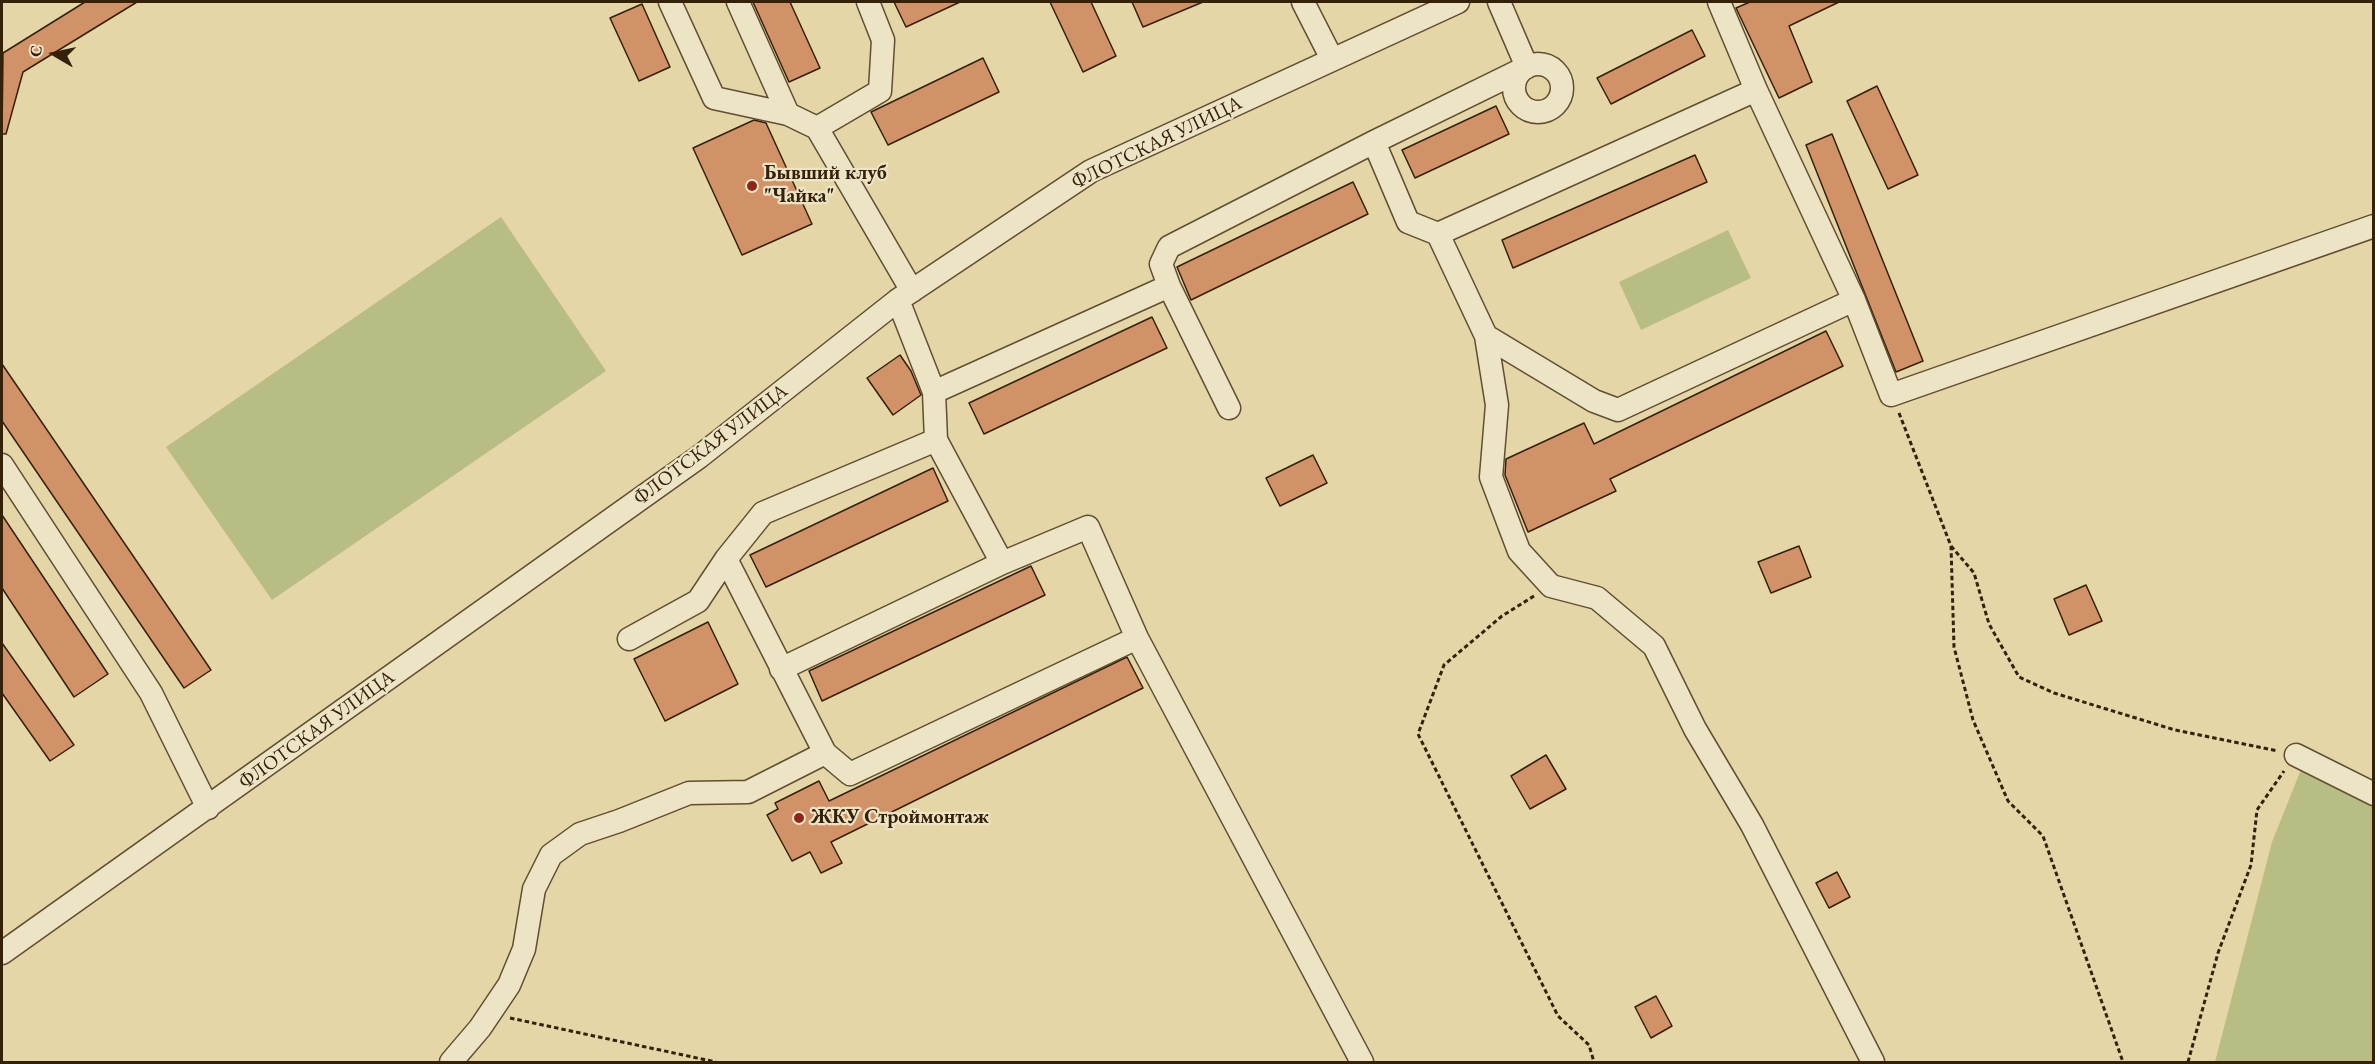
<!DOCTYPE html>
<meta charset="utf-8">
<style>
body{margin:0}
#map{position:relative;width:2375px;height:1064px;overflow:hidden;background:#e4d6a7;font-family:"EB Garamond",serif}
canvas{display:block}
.frame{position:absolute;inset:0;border:3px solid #342108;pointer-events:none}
.north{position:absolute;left:24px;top:24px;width:60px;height:60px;-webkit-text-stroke:4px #ede4c6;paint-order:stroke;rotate:279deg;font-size:16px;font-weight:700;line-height:24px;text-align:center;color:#342108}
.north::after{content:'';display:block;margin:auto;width:21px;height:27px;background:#342108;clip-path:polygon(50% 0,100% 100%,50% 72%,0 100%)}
</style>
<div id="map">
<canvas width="2375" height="1064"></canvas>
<div class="frame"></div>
<div class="north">С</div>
</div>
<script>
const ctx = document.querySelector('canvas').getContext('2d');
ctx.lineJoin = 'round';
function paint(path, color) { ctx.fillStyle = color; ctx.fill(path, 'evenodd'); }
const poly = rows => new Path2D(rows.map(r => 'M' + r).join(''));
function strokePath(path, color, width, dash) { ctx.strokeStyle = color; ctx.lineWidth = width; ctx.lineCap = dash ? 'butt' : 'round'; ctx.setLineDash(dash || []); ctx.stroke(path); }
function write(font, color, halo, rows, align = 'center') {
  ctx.font = font + ' "EB Garamond",serif'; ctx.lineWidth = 4.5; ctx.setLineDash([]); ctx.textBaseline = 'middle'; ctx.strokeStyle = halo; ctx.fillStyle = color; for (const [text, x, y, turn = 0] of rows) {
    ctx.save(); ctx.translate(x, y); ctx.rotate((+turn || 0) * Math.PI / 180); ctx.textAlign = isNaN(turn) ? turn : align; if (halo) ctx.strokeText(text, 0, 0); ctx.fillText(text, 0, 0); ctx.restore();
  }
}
paint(poly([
 [501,217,606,371,272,600,166,447],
 [1728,230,1751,278,1641,330,1619,282],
 [2302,767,2373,803,2373,1062,2215,1062,2272,842]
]), '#b8bd84');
const building = poly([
 [85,2,137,2,23,72,6,134,2,134,3,53,85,2],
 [753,2,790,2,820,68,789,82,753,2],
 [894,2,960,2,906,27,894,2],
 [1050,2,1091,2,1116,56,1083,72,1050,2],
 [1132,2,1203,2,1143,27,1132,2],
 [1750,2,1839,2,1789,26,1812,82,1779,98,1736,8,1750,2],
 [642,4,670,67,639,81,610,18,642,4],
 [1692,30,1705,56,1611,104,1597,78,1692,30],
 [983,58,999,92,888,145,871,112,983,58],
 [1877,86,1918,175,1888,189,1847,101,1877,86],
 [1496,106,1509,134,1415,178,1402,150,1496,106],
 [754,120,766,123,812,224,742,255,693,148,754,120],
 [1832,134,1923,361,1896,372,1806,145,1832,134],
 [1695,155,1707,182,1513,268,1502,240,1695,155],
 [1353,182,1368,214,1191,300,1177,267,1353,182],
 [1152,317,1167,348,984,434,969,403,1152,317],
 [1826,331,1843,366,1610,479,1616,491,1528,532,1505,475,1506,459,1584,423,1594,444,1826,331],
 [900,355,911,371,921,395,893,415,867,378,900,355],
 [2,364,211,670,184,688,2,421,2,364],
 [1313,455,1327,483,1280,506,1266,478,1313,455],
 [933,468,948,501,766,587,750,555,933,468],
 [2,515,108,674,74,697,2,588,2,515],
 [1799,546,1811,577,1771,593,1758,562,1799,546],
 [1031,566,1045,595,822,701,809,671,1031,566],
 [2086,585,2102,621,2069,635,2054,599,2086,585],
 [708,622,738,684,665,721,634,659,708,622],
 [2,643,74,745,50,761,2,693,2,643],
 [1127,657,1143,688,831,842,842,863,821,873,810,852,792,861,767,815,778,809,775,803,819,781,829,801,1127,657],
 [1546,755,1566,789,1530,809,1511,776,1546,755],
 [1837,872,1850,897,1829,908,1816,883,1837,872],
 [1656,996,1672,1026,1651,1038,1635,1007,1656,996]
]);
paint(building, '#d19268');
strokePath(building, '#342108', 1.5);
const minor = poly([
 [670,2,714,98,788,114,817,128,912,291],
 [738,2,788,114],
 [1303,2,1332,59],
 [1719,2,1756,90,1854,300,1891,395,2374,226],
 '1514 88a24 24 0 1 1 48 0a24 24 0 1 1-48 0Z',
 [817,128,880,91,883,40,868,2],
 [1374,142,1408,222,1438,234,1486,336,1594,401,1618,410,1854,300],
 [1438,234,1756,90],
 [1169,286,1161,264,1169,247,1374,142,1527,67,1499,2],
 [898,300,934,392,936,440,1002,563,1088,527,1137,638,850,774,825,753,726,559,763,513,936,440],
 [1486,336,1497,405,1491,477,1519,551,1551,586,1597,598,1654,646,1695,729,1752,825,1873,1062],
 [934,392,1169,286,1229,408],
 [2,465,151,693,208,808],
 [1137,638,1362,1062],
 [629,639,698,601,726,559],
 [781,669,1002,563],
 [2296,755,2374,794],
 [2,953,699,457,898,300,1091,171,1458,2],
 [451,1062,480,1028,509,985,524,949,534,889,551,855,580,834,619,821,689,793,748,792,825,753]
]);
strokePath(minor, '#604e30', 25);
strokePath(poly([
 [1899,413,1951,546,1954,647,1973,720,2008,801,2043,836,2123,1062],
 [1951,546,1974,573,1989,624,2019,677,2054,693,2175,730,2278,751],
 [1534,596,1502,616,1444,665,1418,734,1558,1016,1589,1045,1594,1062],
 [510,1018,716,1062],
 [2188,1062,2218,953,2251,865,2257,810,2284,771]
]), '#342108', 3, [4.5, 3]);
strokePath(minor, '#ede4c6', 22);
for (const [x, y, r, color] of [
 [752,186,6,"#8f2418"],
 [799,818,6,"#8f2418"]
]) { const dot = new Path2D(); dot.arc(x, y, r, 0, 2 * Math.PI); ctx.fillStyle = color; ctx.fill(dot); strokePath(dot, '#ede4c6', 2); }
write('20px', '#342108', '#ede4c6', [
 ["ФЛОТСКАЯ УЛИЦА",1157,143,-26],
 ["ФЛОТСКАЯ УЛИЦА",711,445,-37],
 ["ФЛОТСКАЯ УЛИЦА",317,730,-36]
]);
write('bold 20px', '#342108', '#ede4c6', [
 ["Бывший клуб",764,174],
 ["\"Чайка\"",764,197],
 ["ЖКУ Строймонтаж",811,818]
], 'left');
</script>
